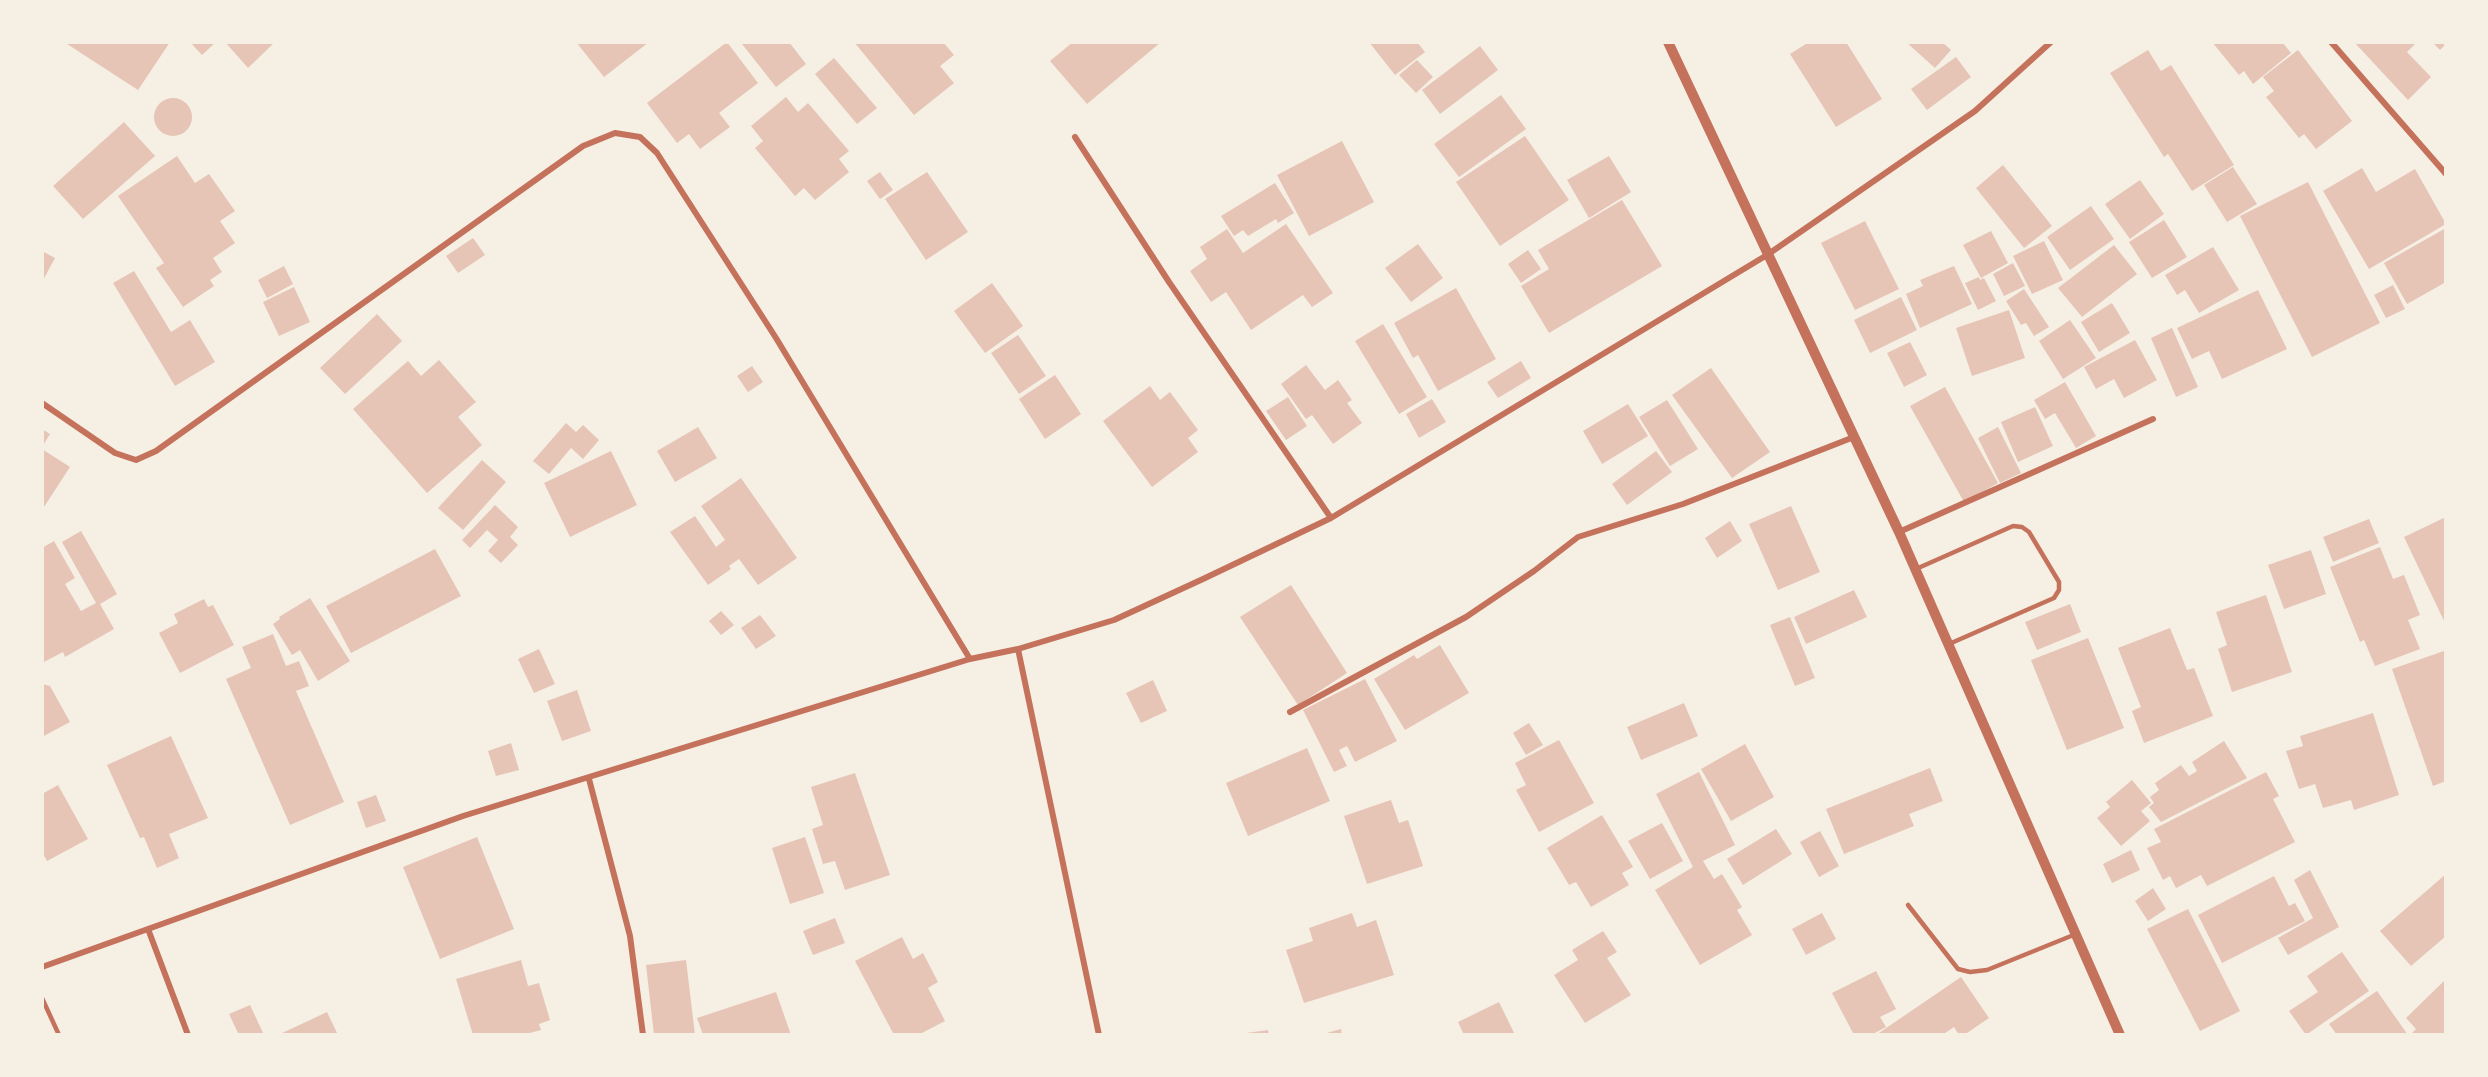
<!DOCTYPE html>
<style>
body{margin:0}
#map{position:relative;width:2488px;height:1077px;overflow:hidden;background:#f6efe4;font-family:Jost,sans-serif}
canvas{display:block}
.frame{position:absolute;inset:0;border:44px solid #f6efe4;pointer-events:none}
</style>
<div id="map">
<canvas width="2488" height="1077"></canvas>
<div class="frame"></div>
</div>
<script>
const ctx = document.querySelector('canvas').getContext('2d');
ctx.lineJoin = 'round';
function paint(path, color) { ctx.fillStyle = color; ctx.fill(path, 'evenodd'); }
const poly = rows => new Path2D(rows.map(r => 'M' + r).join(''));
function strokePath(path, color, width, dash) { ctx.strokeStyle = color; ctx.lineWidth = width; ctx.lineCap = dash ? 'butt' : 'round'; ctx.setLineDash(dash || []); ctx.stroke(path); }
paint(poly([
 [64,42,170,42,138,90],
 [190,42,216,42,202,55],
 [225,42,275,42,248,68],
 [576,42,649,42,604,77],
 [727,42,758,83,719,113,730,127,700,149,689,134,677,143,647,103],
 [745,42,789,42,806,64,776,87,742,44],
 [854,42,943,42,954,55,940,66,954,83,914,115],
 [1073,42,1161,42,1087,104,1050,61],
 [1369,42,1417,42,1425,52,1395,75],
 [1809,42,1846,42,1882,99,1836,127,1790,54],
 [1906,42,1942,42,1951,50,1935,68],
 [2212,42,2282,42,2291,53,2253,84,2244,71,2239,75],
 [2354,42,2417,42,2407,52,2431,77,2408,100],
 [2432,42,2446,42,2446,44,2440,50],
 [1480,46,1498,70,1440,114,1422,90],
 [2148,50,2161,71,2171,65,2234,165,2192,191,2168,154,2164,157,2110,73],
 [2298,50,2352,121,2316,149,2304,134,2299,138,2266,97,2274,91,2263,77],
 [1956,57,1971,77,1927,110,1911,89],
 [834,58,877,108,857,124,815,74],
 [1417,60,1433,77,1416,93,1399,75],
 [1501,95,1526,129,1459,177,1434,144],
 [786,97,798,112,808,103,849,151,839,159,849,172,815,200,804,188,795,196,755,148,763,141,751,126],
 '154 117a19 19 0 1 1 38 0a19 19 0 1 1-38 0Z',
 [124,122,155,156,83,219,53,186],
 [1525,136,1569,200,1500,246,1456,182],
 [1342,141,1374,202,1309,236,1277,175],
 [177,156,195,183,209,174,235,211,220,221,235,243,213,258,222,272,210,280,214,286,183,307,156,268,164,263,118,196],
 [1609,156,1631,192,1589,218,1567,180],
 [2003,165,2052,226,2024,248,1976,188],
 [2233,167,2257,204,2227,222,2204,185],
 [2362,168,2376,192,2415,169,2446,224,2369,269,2323,191],
 [880,172,893,190,880,199,867,181],
 [927,172,968,232,926,260,885,199],
 [2140,180,2164,214,2130,239,2105,204],
 [2308,182,2380,323,2312,357,2240,216],
 [1275,183,1294,213,1278,223,1276,219,1248,236,1243,230,1234,236,1221,216],
 [1622,200,1662,266,1549,333,1521,286,1549,269,1538,250],
 [2091,206,2114,239,2070,270,2047,237],
 [2164,220,2187,257,2152,278,2129,242],
 [1865,221,1899,289,1855,310,1821,243],
 [1286,224,1333,293,1312,307,1303,295,1251,330,1226,292,1211,302,1190,271,1207,259,1200,247,1227,229,1243,253],
 [2446,228,2446,282,2407,304,2384,263],
 [1991,231,2008,263,1981,278,1963,245],
 [473,238,485,255,458,273,446,256],
 [2044,241,2063,280,2032,294,2013,256],
 [1418,244,1443,278,1411,302,1385,268],
 [2114,245,2137,274,2082,317,2058,288],
 [2213,247,2239,290,2199,313,2185,290,2177,295,2165,275],
 [1528,250,1541,269,1521,283,1508,264],
 [42,251,55,258,42,282],
 [2013,263,2025,286,2004,296,1993,274],
 [284,266,293,284,267,298,258,280],
 [1954,266,1972,304,1920,328,1906,294,1923,286,1920,280],
 [134,271,171,332,190,320,215,362,175,386,113,283],
 [1979,277,1980,280,1984,278,1996,301,1978,310,1965,283],
 [992,283,1023,326,985,353,954,311],
 [2393,285,2405,309,2386,318,2374,295],
 [294,287,310,322,279,336,263,302],
 [1456,288,1496,359,1438,391,1418,355,1413,358,1394,323],
 [2024,289,2049,327,2034,336,2026,323,2021,325,2006,301],
 [2258,290,2287,349,2222,379,2209,351,2192,359,2177,328],
 [1901,297,1917,330,1870,353,1854,320],
 [2112,303,2130,333,2099,352,2081,322],
 [2009,310,2025,358,1972,376,1956,328],
 [377,314,402,341,345,394,320,368],
 [2070,320,2096,358,2063,379,2039,341],
 [1383,324,1427,397,1399,414,1355,341],
 [2172,328,2198,387,2176,397,2151,338],
 [1018,335,1046,376,1019,394,991,353],
 [2135,340,2157,380,2124,398,2114,379,2096,389,2084,367],
 [1910,342,1927,375,1904,387,1887,353],
 [439,360,476,402,458,417,482,445,427,493,353,409,408,361,421,376],
 [1521,361,1531,378,1498,398,1487,382],
 [1306,365,1325,390,1338,380,1352,400,1347,403,1362,423,1333,444,1312,415,1306,419,1281,384],
 [752,366,763,382,748,392,737,376],
 [1711,368,1770,452,1732,478,1672,395],
 [1055,375,1081,414,1045,439,1019,399],
 [2065,382,2096,436,2076,448,2055,413,2045,419,2034,400],
 [1150,386,1160,400,1170,392,1198,430,1188,438,1198,452,1152,487,1103,421],
 [1945,387,1998,483,1964,502,1910,406],
 [1288,397,1307,426,1286,440,1266,411],
 [1432,399,1446,422,1419,438,1406,414],
 [1667,400,1698,449,1670,466,1639,417],
 [1628,404,1648,436,1602,464,1583,431],
 [2035,407,2053,446,2018,462,2001,422],
 [566,423,576,432,583,425,599,440,583,459,571,448,549,474,533,461],
 [698,427,717,458,675,482,657,451],
 [1998,427,2021,473,2000,483,1978,438],
 [42,429,50,434,42,447],
 [42,449,70,467,42,510],
 [611,451,637,505,570,537,544,483],
 [1656,451,1672,472,1627,505,1612,484],
 [482,460,506,482,463,530,438,508],
 [741,478,797,558,758,585,739,559,729,566,731,569,708,585,670,532,695,516,716,547,725,540,701,506],
 [495,505,518,527,510,537,518,545,501,563,488,551,498,540,487,530,470,548,462,540],
 [1791,506,1820,572,1778,590,1749,524],
 [2446,517,2446,625,2404,537],
 [2369,519,2379,543,2333,562,2323,537],
 [1730,521,1742,541,1717,558,1705,538],
 [81,531,117,594,100,604,114,629,65,657,63,652,42,663,42,548,54,541,75,578,65,584,81,611,96,603,62,542],
 [2380,547,2393,579,2404,575,2420,615,2408,620,2420,649,2375,666,2364,640,2360,642,2330,567],
 [435,549,461,596,351,653,326,606],
 [2311,550,2326,594,2284,609,2268,565],
 [1291,585,1347,673,1298,705,1240,617],
 [1854,590,1867,617,1806,644,1794,617],
 [2266,595,2292,672,2232,692,2218,649,2227,645,2216,612],
 [310,598,350,661,318,681,300,650,292,655,273,624,280,619,279,617],
 [204,599,208,607,213,605,234,645,180,673,159,633,178,623,174,614],
 [2070,604,2081,632,2037,650,2025,622],
 [721,611,734,625,721,635,709,621],
 [760,615,776,636,756,649,741,628],
 [1790,617,1815,678,1795,686,1770,625],
 [2170,628,2187,670,2194,668,2213,716,2144,743,2132,711,2141,707,2118,648],
 [273,634,286,666,299,661,309,686,296,691,344,802,290,825,226,679,251,668,242,647],
 [2088,638,2124,728,2067,750,2031,660],
 [1440,645,1469,693,1405,730,1374,679,1414,655,1417,659],
 [539,649,555,684,534,693,518,659],
 [2444,651,2446,657,2446,781,2433,786,2392,669],
 [1365,679,1397,741,1355,762,1347,746,1339,750,1347,766,1334,772,1303,710],
 [1153,680,1167,711,1141,723,1126,693],
 [42,684,50,686,70,722,42,737],
 [577,690,591,731,562,741,547,701],
 [1684,703,1698,736,1641,760,1627,727],
 [2373,713,2399,795,2354,810,2351,800,2323,808,2315,784,2299,789,2286,751,2303,746,2300,736],
 [1529,723,1543,745,1526,755,1513,733],
 [171,736,208,818,169,834,179,858,157,868,144,837,140,838,107,765],
 [1559,740,1594,803,1539,832,1516,790,1526,785,1515,763],
 [2224,741,2247,778,2161,822,2149,807,2154,803,2150,797,2159,790,2155,783,2181,765,2189,776,2197,771,2192,762],
 [511,743,519,770,496,776,488,751],
 [1745,744,1774,797,1731,821,1701,769],
 [1307,748,1330,801,1248,836,1226,783],
 [1930,768,1943,801,1909,814,1914,826,1844,854,1826,809],
 [1699,772,1735,845,1703,861,1714,879,1722,874,1742,907,1737,910,1752,935,1700,965,1655,890,1693,867,1656,794],
 [2266,772,2279,796,2273,799,2295,842,2207,886,2201,875,2176,888,2170,876,2163,880,2147,848,2161,842,2154,829],
 [855,773,890,875,845,890,835,861,823,864,812,829,823,825,811,787],
 [2132,780,2151,803,2141,811,2150,821,2121,846,2097,818,2110,807,2106,802],
 [58,785,88,839,47,861,42,852,42,794],
 [376,795,386,821,366,828,357,802],
 [1391,800,1399,823,1408,820,1423,866,1367,884,1344,816],
 [1602,815,1633,867,1622,873,1629,885,1591,907,1576,882,1569,885,1547,848],
 [1662,823,1683,861,1650,879,1628,841],
 [1776,829,1792,854,1743,885,1727,859],
 [1820,831,1839,866,1819,877,1800,842],
 [477,837,514,929,440,959,403,867],
 [805,837,824,893,790,904,772,848],
 [2131,850,2140,870,2112,883,2103,864],
 [2310,870,2339,927,2288,955,2278,938,2313,918,2294,880],
 [2446,874,2446,936,2411,966,2380,931],
 [2274,876,2289,906,2295,903,2305,921,2222,963,2198,915],
 [2153,888,2166,909,2148,921,2135,901],
 [2188,909,2240,1011,2200,1031,2147,929],
 [1352,913,1357,927,1376,920,1394,975,1304,1003,1286,950,1313,941,1309,928],
 [1822,913,1836,939,1806,955,1792,929],
 [835,918,845,943,813,955,803,931],
 [1603,931,1617,952,1607,958,1631,995,1585,1023,1554,975,1578,960,1572,950],
 [902,937,913,959,923,953,938,982,928,988,945,1021,918,1035,894,1035,855,961],
 [2342,952,2369,991,2306,1035,2289,1011,2318,992,2307,976],
 [521,960,528,986,539,983,550,1020,539,1024,541,1030,522,1035,473,1035,456,979],
 [686,960,695,1035,654,1035,646,965],
 [1876,971,1896,1009,1880,1017,1886,1027,1871,1035,1854,1035,1832,993],
 [1961,977,1989,1018,1964,1035,1959,1035,1954,1027,1942,1035,1876,1035],
 [2446,979,2446,1035,2410,1035,2416,1029,2406,1018],
 [2377,991,2408,1035,2337,1035,2329,1024],
 [776,992,791,1035,703,1035,697,1018],
 [1499,1002,1515,1035,1464,1035,1458,1022],
 [250,1005,264,1035,239,1035,229,1014],
 [327,1012,338,1035,278,1035],
 [1341,1029,1342,1035,1323,1035,1323,1034],
 [1268,1030,1269,1035,1239,1035,1239,1034]
]), '#e6c5b7');
strokePath(poly([
 [1916,569,2013,526,2022,527,2029,532,2059,582,2059,590,2054,598,1949,644],
 [1908,905,1958,969,1970,972,1987,970,2076,934],
 [42,998,59,1035]
]), '#c5725c', 4.5);
strokePath(poly([
 [2331,42,2446,174],
 [1075,137,1169,282,1331,518],
 [42,403,115,453,136,460,156,451,583,146,615,133,640,137,657,153,776,338,970,659],
 [1899,532,2153,419],
 [1018,649,1099,1035],
 [1290,712,1466,617,1534,571,1578,537,1683,504,1854,437],
 [589,779,630,936,643,1035],
 [148,929,188,1035],
 [42,967,463,816,970,659,1018,649,1114,620,1203,579,1331,518,1767,255,1975,111,2051,42]
]), '#c5725c', 6);
strokePath(poly([
 [1668,42,1899,532,2120,1035]
]), '#c5725c', 10);
</script>
